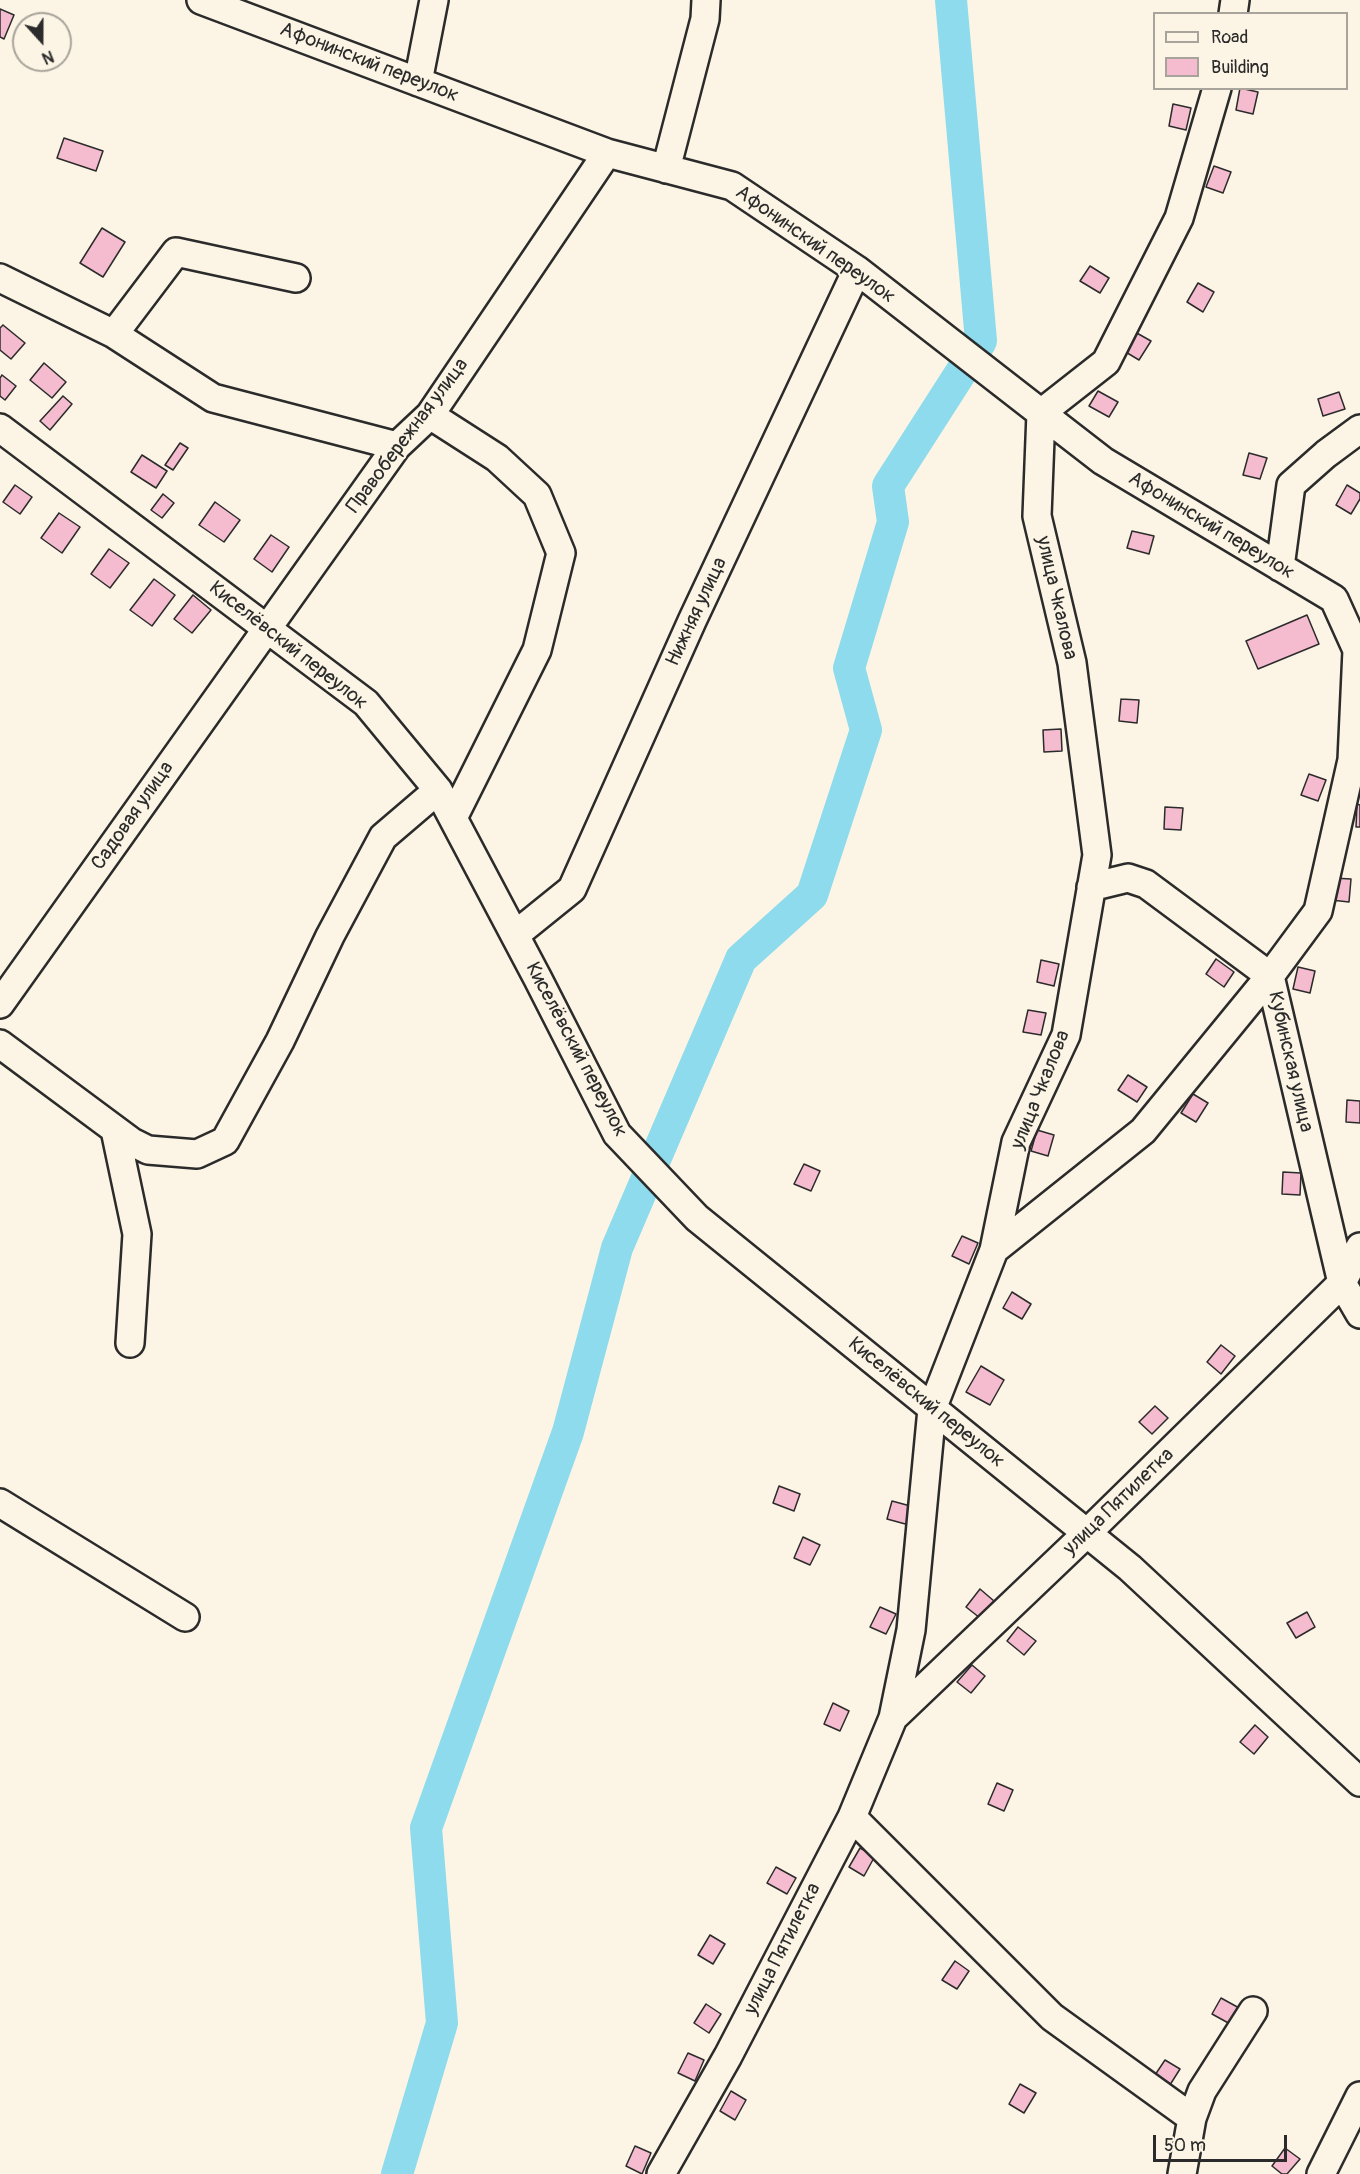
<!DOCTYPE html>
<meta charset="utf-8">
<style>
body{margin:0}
#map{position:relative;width:1360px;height:2174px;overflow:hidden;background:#fcf5e5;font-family:Pangolin,sans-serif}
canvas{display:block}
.legend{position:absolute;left:1153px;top:12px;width:195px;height:78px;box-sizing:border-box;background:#fcf5e5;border:2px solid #a8a49b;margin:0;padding:8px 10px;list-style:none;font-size:18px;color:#2b2b2b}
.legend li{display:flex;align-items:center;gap:12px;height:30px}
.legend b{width:30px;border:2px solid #a8a49b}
.north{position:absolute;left:12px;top:12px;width:60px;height:60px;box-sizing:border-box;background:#fcf5e5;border:2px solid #a8a49b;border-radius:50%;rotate:159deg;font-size:16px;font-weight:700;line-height:24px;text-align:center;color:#2b2b2b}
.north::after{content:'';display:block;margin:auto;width:21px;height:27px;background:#2b2b2b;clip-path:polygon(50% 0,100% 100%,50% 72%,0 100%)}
.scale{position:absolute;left:1153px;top:2135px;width:134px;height:27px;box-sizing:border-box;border:3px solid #2b2b2b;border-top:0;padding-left:8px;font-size:18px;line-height:21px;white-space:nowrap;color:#2b2b2b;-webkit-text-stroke:4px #fcf5e5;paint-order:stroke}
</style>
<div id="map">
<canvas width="1360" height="2174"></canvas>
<ul class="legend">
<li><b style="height:8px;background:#fcf5e5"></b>Road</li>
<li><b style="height:16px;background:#f5bcd0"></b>Building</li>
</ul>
<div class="north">N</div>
<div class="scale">50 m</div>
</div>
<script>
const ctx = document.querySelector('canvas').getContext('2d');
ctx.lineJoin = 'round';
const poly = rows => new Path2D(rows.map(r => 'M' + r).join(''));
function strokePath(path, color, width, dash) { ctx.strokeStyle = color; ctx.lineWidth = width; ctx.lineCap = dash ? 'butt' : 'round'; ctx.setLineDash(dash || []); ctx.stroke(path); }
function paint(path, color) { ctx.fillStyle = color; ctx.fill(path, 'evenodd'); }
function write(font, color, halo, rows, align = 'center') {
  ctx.font = font + ' Pangolin,sans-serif'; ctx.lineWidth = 4.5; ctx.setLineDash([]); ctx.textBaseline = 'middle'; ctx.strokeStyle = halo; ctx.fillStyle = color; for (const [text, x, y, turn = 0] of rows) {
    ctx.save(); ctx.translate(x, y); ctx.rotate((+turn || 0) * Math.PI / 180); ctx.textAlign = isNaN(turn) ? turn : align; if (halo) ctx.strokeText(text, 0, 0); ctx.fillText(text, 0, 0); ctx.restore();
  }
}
strokePath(poly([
 [397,2174,442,2023,426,1828,568,1432,617,1248,741,959,812,895,866,730,849,668,893,522,888,486,981,341,951,0]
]), '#8ddbec', 32);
const building = poly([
 [0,9,14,15,4,39,0,37,0,9],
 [1240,88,1258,92,1253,114,1236,110,1240,88],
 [1173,104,1191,108,1186,130,1169,126,1173,104],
 [64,138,103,151,96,171,57,158,64,138],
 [1214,166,1231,172,1223,193,1206,187,1214,166],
 [102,228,125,242,103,277,80,263,102,228],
 [1090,266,1109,278,1100,293,1080,281,1090,266],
 [1198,283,1214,292,1203,312,1187,302,1198,283],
 [3,325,25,343,11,359,0,350,0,328,3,325],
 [1135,332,1151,341,1139,360,1124,351,1135,332],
 [44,363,66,382,52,398,30,380,44,363],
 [2,375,16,386,5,400,0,396,0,378,2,375],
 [1098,391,1118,402,1109,417,1089,406,1098,391],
 [1339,392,1345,409,1323,416,1318,399,1339,392],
 [63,396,72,404,50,430,40,421,63,396],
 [180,443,188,448,173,470,165,465,180,443],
 [1249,453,1267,458,1260,479,1243,475,1249,453],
 [142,455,167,471,156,488,131,472,142,455],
 [15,485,32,497,20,514,3,502,15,485],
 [1347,485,1360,493,1360,499,1351,514,1336,505,1347,485],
 [163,494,174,503,162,518,151,510,163,494],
 [215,502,240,520,224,542,199,525,215,502],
 [59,513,80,527,62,553,41,538,59,513],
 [1132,531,1154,536,1149,554,1127,548,1132,531],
 [271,535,289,547,272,572,254,559,271,535],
 [109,549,129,563,110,588,91,574,109,549],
 [154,579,175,595,152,626,130,610,154,579],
 [193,595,211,610,192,633,174,619,193,595],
 [1307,615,1319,644,1258,669,1246,641,1307,615],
 [1121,699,1139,700,1137,723,1119,721,1121,699],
 [1061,729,1062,751,1044,752,1043,730,1061,729],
 [1309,774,1326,780,1318,801,1301,795,1309,774],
 [1357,804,1360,805,1360,827,1356,827,1357,804],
 [1165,807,1183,808,1181,830,1164,829,1165,807],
 [1333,878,1351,879,1349,902,1331,900,1333,878],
 [1216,959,1234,972,1224,987,1206,974,1216,959],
 [1041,960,1059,964,1054,986,1037,982,1041,960],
 [1298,967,1315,971,1310,993,1293,989,1298,967],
 [1028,1010,1046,1013,1041,1035,1023,1032,1028,1010],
 [1128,1075,1147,1087,1137,1102,1118,1090,1128,1075],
 [1193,1094,1208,1103,1196,1122,1181,1113,1193,1094],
 [1347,1100,1360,1101,1360,1123,1346,1122,1347,1100],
 [1037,1130,1054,1135,1048,1156,1031,1151,1037,1130],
 [804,1164,820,1171,811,1191,794,1184,804,1164],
 [1283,1172,1301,1173,1300,1195,1282,1194,1283,1172],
 [962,1236,978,1243,969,1264,952,1256,962,1236],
 [1012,1292,1031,1304,1022,1319,1003,1308,1012,1292],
 [1221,1345,1235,1356,1221,1374,1207,1362,1221,1345],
 [981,1366,1004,1380,990,1405,966,1392,981,1366],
 [1155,1406,1168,1418,1152,1434,1139,1422,1155,1406],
 [779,1486,800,1494,794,1511,773,1503,779,1486],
 [892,1501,914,1507,909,1525,887,1519,892,1501],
 [803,1537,820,1545,810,1565,794,1558,803,1537],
 [980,1589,994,1601,980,1618,966,1607,980,1589],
 [880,1607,896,1614,886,1634,870,1627,880,1607],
 [1307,1612,1315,1627,1296,1638,1287,1623,1307,1612],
 [1018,1627,1036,1641,1024,1655,1007,1641,1018,1627],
 [972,1665,985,1676,971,1693,957,1682,972,1665],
 [833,1703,849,1711,840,1731,824,1724,833,1703],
 [1255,1725,1268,1737,1254,1754,1240,1742,1255,1725],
 [997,1783,1013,1790,1004,1811,988,1804,997,1783],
 [860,1848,875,1856,864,1876,849,1867,860,1848],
 [776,1867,796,1878,787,1894,767,1883,776,1867],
 [710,1935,725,1944,713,1964,698,1955,710,1935],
 [955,1961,969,1971,957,1989,942,1980,955,1961],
 [1221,1998,1241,2009,1232,2025,1212,2014,1221,1998],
 [706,2004,721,2014,709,2033,694,2023,706,2004],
 [688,2053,704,2060,695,2081,678,2073,688,2053],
 [1165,2060,1180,2069,1168,2088,1153,2078,1165,2060],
 [1020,2084,1036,2093,1024,2113,1009,2104,1020,2084],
 [731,2091,746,2100,735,2120,720,2111,731,2091],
 [635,2146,651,2153,642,2174,626,2166,635,2146],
 [1285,2148,1300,2159,1287,2174,1282,2174,1272,2166,1285,2148]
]);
paint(building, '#f5bcd0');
strokePath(building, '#2b2b2b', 1.5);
const minor = poly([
 [201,0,607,153,732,186,857,270,1041,413,1103,461,1334,599,1357,650,1352,760,1318,911,1270,976,1143,1131,994,1250,1016,1142,1066,1035,1097,855,1072,663,1037,516,1041,413,1106,362,1179,218,1217,88],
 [1233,14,1235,0],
 [418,82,434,0],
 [666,169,705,19,706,0],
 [0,278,114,334,176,252,296,278],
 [114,334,213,398,397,446],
 [430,415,497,458,537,495,561,553,537,650,453,818],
 [0,428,366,703,438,790,538,979,617,1134,697,1218,1130,1568,1360,1782],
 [1280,567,1291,485,1326,454,1360,429],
 [1091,887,1128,878,1146,884,1270,976,1342,1283,1360,1314],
 [515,935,572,889,692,621,857,270],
 [0,1004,397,446,430,415,607,153],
 [0,1044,132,1142,148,1150,197,1154,225,1141,280,1041,330,936,383,837,438,790],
 [115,1130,137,1234,130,1343],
 [0,1503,185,1617],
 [893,1718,1087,1533,1342,1283,1360,1247],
 [852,1817,1052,2017,1192,2118],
 [661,2174,728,2056,852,1817,893,1718,911,1630,932,1409,994,1250],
 [1182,2174,1192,2118,1202,2091,1253,2011],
 [1321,2174,1360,2096]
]);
strokePath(minor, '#2b2b2b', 32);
strokePath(minor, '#fcf5e5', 27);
write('20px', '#2b2b2b', '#fcf5e5', [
 ["Афонинский переулок",369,63,21],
 ["Афонинский переулок",815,245,35],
 ["Правобережная улица",408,436,-53],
 ["Афонинский переулок",1211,526,31],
 ["улица Чкалова",1056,598,77],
 ["Нижняя улица",697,612,-65],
 ["Киселёвский переулок",288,646,38],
 ["Садовая улица",133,816,-55],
 ["Киселёвский переулок",576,1050,62],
 ["Кубинская улица",1290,1062,77],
 ["улица Чкалова",1041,1090,-68],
 ["Киселёвский переулок",926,1403,39],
 ["улица Пятилетка",1119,1502,-44],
 ["улица Пятилетка",783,1949,-63]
]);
</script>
